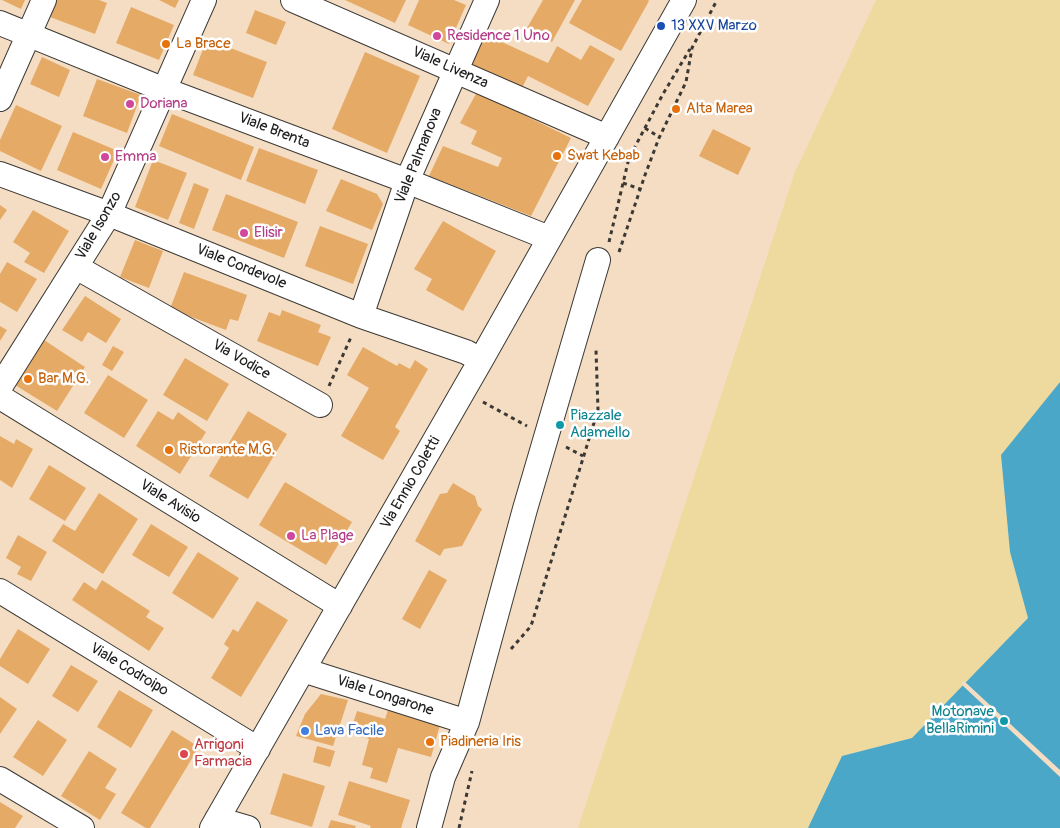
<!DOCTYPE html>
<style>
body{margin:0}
canvas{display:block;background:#f4ddc2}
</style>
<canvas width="1060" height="828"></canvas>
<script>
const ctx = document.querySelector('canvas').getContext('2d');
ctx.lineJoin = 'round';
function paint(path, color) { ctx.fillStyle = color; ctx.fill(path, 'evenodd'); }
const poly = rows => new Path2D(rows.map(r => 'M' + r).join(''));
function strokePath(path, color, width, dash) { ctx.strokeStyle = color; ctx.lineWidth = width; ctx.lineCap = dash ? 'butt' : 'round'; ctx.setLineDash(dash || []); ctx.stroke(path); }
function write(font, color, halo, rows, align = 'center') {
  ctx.font = font + ' Pangolin,sans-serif'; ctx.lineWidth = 5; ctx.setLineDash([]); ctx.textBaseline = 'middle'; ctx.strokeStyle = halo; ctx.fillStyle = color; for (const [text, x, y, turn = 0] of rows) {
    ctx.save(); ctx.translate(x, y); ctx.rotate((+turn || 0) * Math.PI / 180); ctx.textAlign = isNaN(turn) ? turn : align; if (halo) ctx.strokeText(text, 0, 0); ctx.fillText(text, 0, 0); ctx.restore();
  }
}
paint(poly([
 [876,0,1060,0,1060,382,1001,456,1010,552,1028,618,912,738,842,756,808,828,578,828,795,172]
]), '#eeda9e');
paint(poly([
 [1060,382,1060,828,808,828,842,756,912,738,1028,618,1010,552,1001,455]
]), '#4aa7c8');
paint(poly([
 [964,681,1060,770,1060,777,961,684]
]), '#f4ddc2');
paint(poly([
 [2,0,25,0,21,9],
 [57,0,99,0,107,3,95,34,50,17],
 [159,0,179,0,175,8],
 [345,0,406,0,395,23],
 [419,0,454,0,466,5,449,44,408,25],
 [543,0,575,0,552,42,527,28],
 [582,0,648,0,649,1,621,51,569,23],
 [131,7,174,25,159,60,116,43],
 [255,10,286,22,276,45,246,33],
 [484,34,548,63,557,46,581,60,590,45,615,59,588,106,528,76,520,92,469,67],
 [207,39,267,62,253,98,193,75],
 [365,52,420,76,387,153,332,129],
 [42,57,70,70,59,97,30,84],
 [97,79,141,95,127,133,83,116],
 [477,92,571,138,531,216,429,176,443,146,498,167,502,158,471,144,477,131,460,123],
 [16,105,62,126,41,171,0,151,0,140],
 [172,114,254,147,241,180,159,146],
 [713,129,751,148,738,175,699,156],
 [73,132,118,151,101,189,57,170],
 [259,148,318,170,305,204,246,181],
 [153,160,187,173,168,220,135,207],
 [341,179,377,194,383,204,372,230,326,211],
 [194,183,209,189,194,229,179,223],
 [226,194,298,222,284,258,212,230],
 [0,205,7,210,0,220],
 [33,210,69,231,44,273,24,262,30,253,13,242],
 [443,221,496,251,463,311,426,290,432,279,414,269],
 [320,226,368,244,353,284,305,266],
 [135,240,163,251,149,288,120,277],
 [7,262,37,279,17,312,0,302,0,274],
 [184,272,247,295,238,321,230,319,226,330,170,309],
 [85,296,121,319,106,343,88,332,82,342,62,330],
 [282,310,321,325,318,332,331,337,318,366,257,341,269,312,280,316],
 [0,326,7,330,0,341],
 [44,340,85,367,57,411,15,385],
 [113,346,124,352,112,371,102,365],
 [363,347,397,366,399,363,410,369,415,360,428,369,395,427,400,431,383,460,341,436,369,388,347,375],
 [185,358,229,384,207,421,163,395],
 [108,375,148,400,124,438,84,413],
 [158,411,173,420,178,412,206,432,180,474,136,446],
 [248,411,287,434,248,499,209,476],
 [0,436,14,444,16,439,33,449,12,488,0,480],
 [49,465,86,488,65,521,29,499],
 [285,482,352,522,326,565,259,525],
 [453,483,475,496,478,506,482,509,462,546,444,549,440,556,415,541,440,494,447,493],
 [99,493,138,519,103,574,52,541,63,524,75,531],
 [151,524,188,547,169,577,132,555],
 [18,535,47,552,31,581,17,574,21,567,6,558],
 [198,552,239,578,213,619,172,593],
 [429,570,447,580,420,629,402,619],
 [102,580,150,611,146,617,164,628,149,651,72,600,84,582,96,590],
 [257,601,288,620,241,697,211,678,229,648,224,644,233,629,238,632],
 [18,629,50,649,28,684,0,666,0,659],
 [71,665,98,681,78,712,52,696],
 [119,690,153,710,131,748,97,727],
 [321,694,348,700,333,746,296,736,305,714],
 [0,697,17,709,0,734],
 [388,710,440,725,431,757,398,748,387,783,370,778,373,768,362,765,369,739,350,733,357,711,385,719],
 [38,720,67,740,43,776,13,757],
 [172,730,199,747,150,828,146,828,121,813],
 [317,746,335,751,330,767,313,762],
 [89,751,117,769,105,788,116,794,100,820,61,796],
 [283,773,325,786,312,827,270,814],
 [349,781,410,800,401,828,370,828,371,826,338,815],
 [0,802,23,816,15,828,0,828],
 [331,820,356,826,355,828,328,828]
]), '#e6aa67');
const minor = poly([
 [293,0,607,137],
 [0,23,165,90,407,181,549,238],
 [0,99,44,0],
 [0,174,109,214,361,316,466,352,481,360],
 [76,267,320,405],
 [361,316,407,181,487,0],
 [0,387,109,214,204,0],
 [0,397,340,606],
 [0,591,258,749],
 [303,670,467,722],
 [0,779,82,828],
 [217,819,248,828],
 [212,828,481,360,684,0],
 [429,828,443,777,467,722,525,509,598,260]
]);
strokePath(minor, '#3c3935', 26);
strokePath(poly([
 [645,128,659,137],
 [623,183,640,189],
 [609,242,629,158,663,94,690,49],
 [619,252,645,175,659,138,686,82,692,48,717,0],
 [329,386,352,335],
 [483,402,527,426],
 [566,447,583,456],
 [511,649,531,626,598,410,596,350],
 [459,828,472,771]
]), '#3c3935', 3, [4, 4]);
strokePath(minor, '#fff', 24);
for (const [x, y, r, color] of [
 [661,26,5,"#1a4fb4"],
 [437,36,5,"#d1479c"],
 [166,44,5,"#e8710a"],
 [130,104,5,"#d1479c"],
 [676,109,5,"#e8710a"],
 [557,156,5,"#e8710a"],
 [105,157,5,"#d1479c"],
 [244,233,5,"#d1479c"],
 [28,379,5,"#e8710a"],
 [560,425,5,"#0f9aa8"],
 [169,450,5,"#e8710a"],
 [291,536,5,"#d1479c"],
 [1004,721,5,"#0f9aa8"],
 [305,731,5,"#3f7fe0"],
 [430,742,5,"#e8710a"],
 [184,754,5,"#e0444e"]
]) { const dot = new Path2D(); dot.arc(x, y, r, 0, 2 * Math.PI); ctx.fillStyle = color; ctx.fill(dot); strokePath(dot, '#fff', 2); }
write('15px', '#164399', '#fff', [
 ["13 XXV Marzo",671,26]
], 'left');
write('15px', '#b23c85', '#fff', [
 ["Residence 1 Uno",447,36],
 ["Doriana",140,104],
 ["Emma",115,157],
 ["Elisir",254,233],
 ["La Plage",301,536]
], 'left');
write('15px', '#c56008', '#fff', [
 ["La Brace",176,44],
 ["Alta Marea",686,109],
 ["Swat Kebab",567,156],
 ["Bar M.G.",38,379],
 ["Ristorante M.G.",179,450],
 ["Piadineria Iris",440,742]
], 'left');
write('15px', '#1c1c1c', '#fff', [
 ["Viale Livenza",450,68,24],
 ["Viale Brenta",274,131,21],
 ["Viale Palmanova",419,156,-68],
 ["Viale Isonzo",99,226,-60],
 ["Viale Cordevole",241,267,22],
 ["Via Vodice",241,360,30],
 ["Via Ennio Coletti",411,483,-60],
 ["Viale Avisio",170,502,32],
 ["Viale Codroipo",129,670,31],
 ["Viale Longarone",385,696,18]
]);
write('15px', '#0d838f', '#fff', [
 ["Piazzale",570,416],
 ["Adamello",570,433],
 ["Motonave",994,712,"right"],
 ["BellaRimini",994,729,"right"]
], 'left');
write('15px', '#366cbe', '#fff', [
 ["Lava Facile",315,731]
], 'left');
write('15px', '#be3a42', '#fff', [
 ["Arrigoni",194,745],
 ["Farmacia",194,762]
], 'left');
</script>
